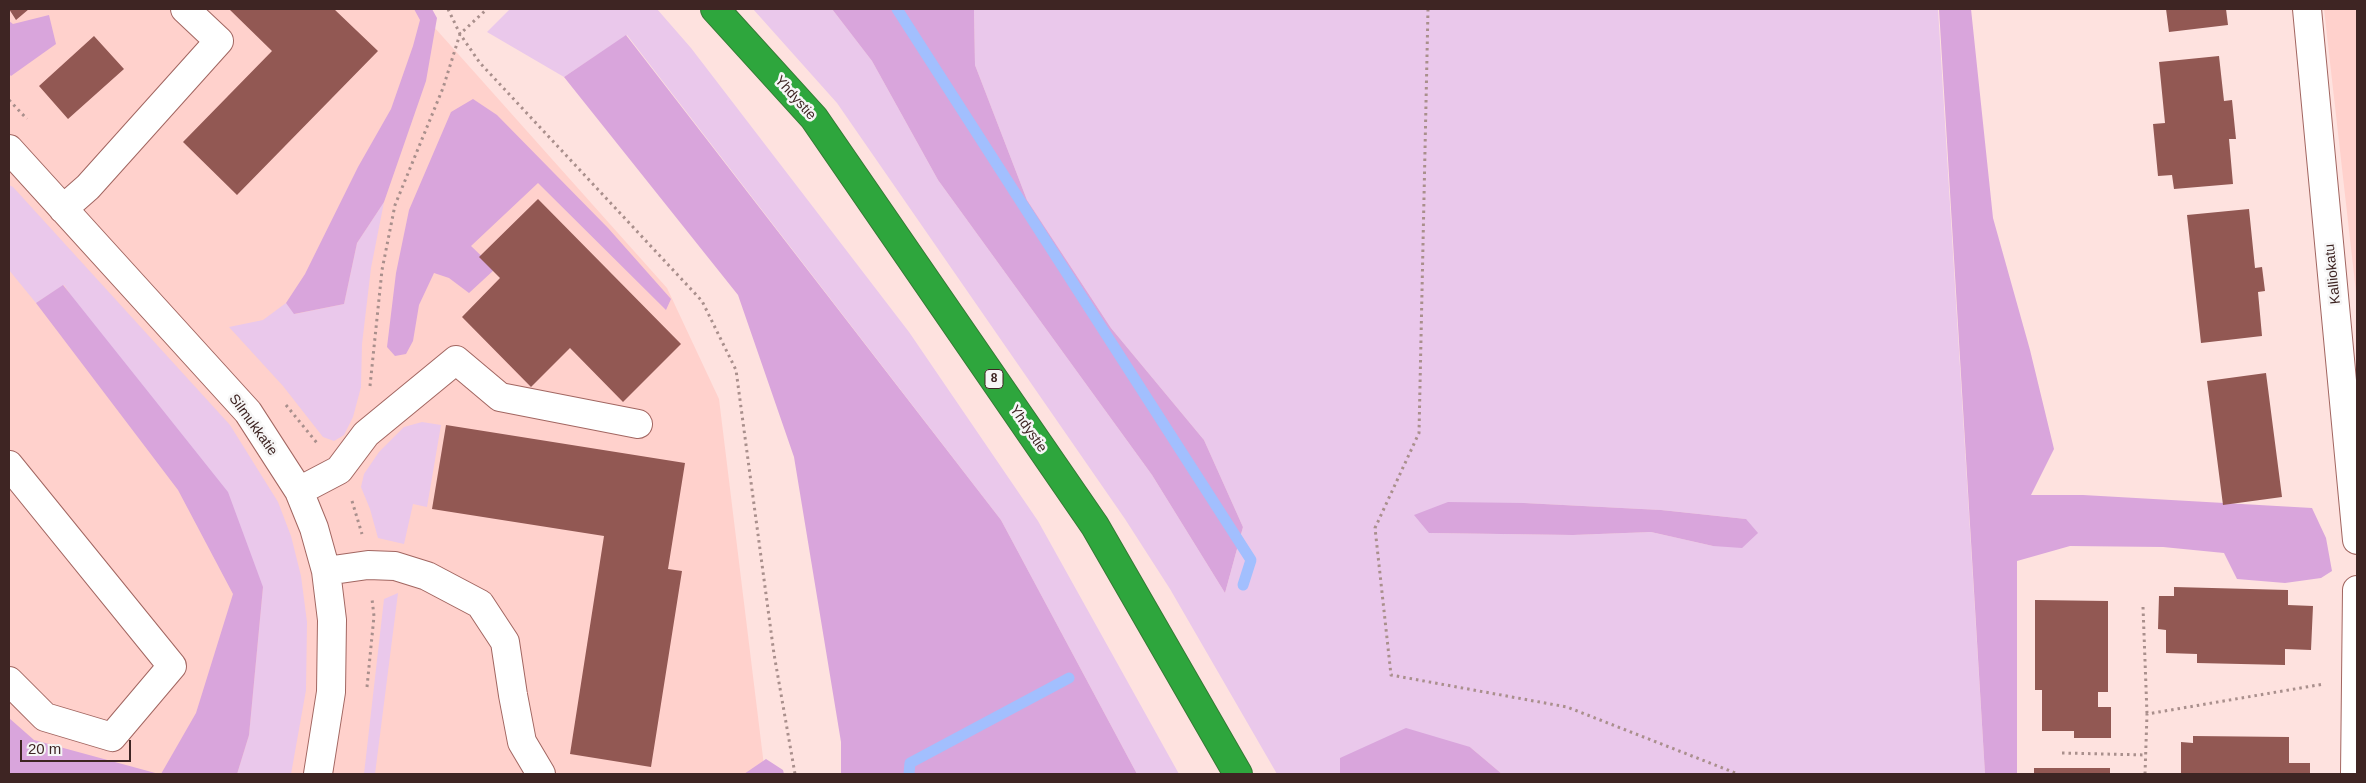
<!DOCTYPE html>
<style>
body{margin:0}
#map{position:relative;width:2366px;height:783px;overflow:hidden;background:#fee2df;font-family:Helvetica,sans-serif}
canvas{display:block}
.frame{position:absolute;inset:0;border:10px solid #3e2523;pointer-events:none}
.scale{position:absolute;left:20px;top:740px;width:111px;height:22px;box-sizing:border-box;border:2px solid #3e2523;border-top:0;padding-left:6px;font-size:15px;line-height:18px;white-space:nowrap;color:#3e2523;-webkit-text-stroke:4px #f6f6f6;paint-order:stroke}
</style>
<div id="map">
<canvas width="2366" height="783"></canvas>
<div class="frame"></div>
<div class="scale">20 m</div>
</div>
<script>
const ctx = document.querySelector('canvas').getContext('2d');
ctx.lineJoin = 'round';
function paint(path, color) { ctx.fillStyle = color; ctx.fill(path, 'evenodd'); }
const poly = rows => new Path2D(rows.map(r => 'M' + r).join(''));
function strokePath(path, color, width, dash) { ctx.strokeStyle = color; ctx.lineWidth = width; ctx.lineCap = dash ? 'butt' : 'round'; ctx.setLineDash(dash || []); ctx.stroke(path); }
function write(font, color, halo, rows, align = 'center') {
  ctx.font = font + ' Helvetica,sans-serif'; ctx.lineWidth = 5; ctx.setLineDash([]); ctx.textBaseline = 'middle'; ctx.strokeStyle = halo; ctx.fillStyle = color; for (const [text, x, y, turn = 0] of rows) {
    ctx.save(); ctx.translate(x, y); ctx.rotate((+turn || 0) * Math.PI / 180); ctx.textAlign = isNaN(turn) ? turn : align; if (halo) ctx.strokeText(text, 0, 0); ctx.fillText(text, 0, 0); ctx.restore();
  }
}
paint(poly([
 [9,9,418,9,667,288,719,399,765,774,9,774],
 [2324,9,2357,9,2357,301]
]), '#ffd1cc');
paint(poly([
 [510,9,657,9,691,48,909,332,1038,521,1179,774,1137,774,1001,520,627,35,564,77,487,32],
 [753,9,832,9,872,61,938,180,1152,475,1225,593,1243,527,1204,440,1111,328,1027,200,975,65,974,9,1938,9,1985,774,1502,774,1470,747,1340,758,1340,774,1277,774,1170,589,1125,519,837,103],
 [1524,503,1661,510,1746,519,1713,546,1651,532,1573,535,1429,533],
 [9,185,13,187,230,425,278,502,291,536,301,576,307,622,306,690,291,774,237,774,249,735,263,587,64,285,36,303,9,270],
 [384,202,371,268,362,344,361,387,353,417,344,435,334,441,323,437,283,386,229,327,263,320,286,303,295,314,344,304,357,243],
 [422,422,441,425,427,507,413,504,404,544,378,538,370,509,361,487,364,474,379,452,404,427],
 [398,593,375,774,364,774,384,599]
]), '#eac8eb');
paint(poly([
 [414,9,432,9,437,18,426,81,384,202,357,243,344,304,294,314,286,303,305,274,358,167,391,109,413,46,420,20],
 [832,9,974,9,975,65,1027,200,1111,328,1204,440,1243,527,1225,593,1152,475,938,180,872,61],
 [1939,9,1971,9,1993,218,2030,350,2054,449,2031,495,2083,495,2312,508,2326,538,2332,571,2321,578,2285,583,2237,579,2224,553,2163,547,2070,546,2017,561,2017,774,1985,774],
 [49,15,56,44,11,76,9,74,9,21,13,24],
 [626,35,1001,520,1137,774,841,774,841,742,794,457,738,295,564,77],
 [473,99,497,115,608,228,671,299,666,310,538,183,471,246,495,269,469,293,449,278,434,273,419,305,413,341,406,354,395,356,387,347,396,273,409,210,451,112],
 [63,285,228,492,263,587,249,735,237,774,161,774,196,713,233,594,178,490,36,303],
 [1448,502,1524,503,1661,510,1746,519,1758,533,1742,548,1713,546,1651,532,1573,535,1429,533,1414,515],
 [9,718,34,740,159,774,9,774],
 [1406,728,1470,747,1502,774,1340,774,1340,758],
 [766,759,783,770,784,774,744,774]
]), '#d9a5dc');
strokePath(poly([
 [897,9,1251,560,1243,585],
 [909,774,910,763,1069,678]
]), '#a2bffe', 11);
paint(poly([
 [9,9,29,9,16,20],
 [229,9,334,9,378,51,237,195,183,142,272,51],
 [2166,9,2226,9,2228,25,2169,32],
 [94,36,124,69,68,119,39,86],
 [2219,56,2224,101,2232,100,2236,139,2229,139,2233,184,2174,189,2172,175,2158,176,2153,124,2165,123,2159,62],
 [538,199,681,344,623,402,570,348,531,387,462,317,500,278,479,257],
 [2249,209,2255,268,2262,267,2265,291,2258,292,2262,336,2201,343,2187,215],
 [2266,373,2282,497,2223,505,2207,381],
 [446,425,685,463,668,569,682,571,651,767,570,754,604,536,432,509],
 [2174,587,2288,590,2288,605,2313,606,2311,650,2285,649,2285,665,2197,663,2197,654,2166,653,2166,630,2158,629,2159,596,2174,596],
 [2035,600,2108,601,2108,692,2098,692,2098,707,2111,707,2111,738,2074,738,2074,731,2042,731,2042,690,2035,690],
 [2193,736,2289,737,2289,763,2310,763,2310,774,2181,774,2181,742,2193,743],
 [2034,768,2110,768,2110,774,2034,774]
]), '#925853');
const minor = poly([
 [2307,9,2357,540],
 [9,149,248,412,299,491,314,528,326,571,332,620,331,692,318,774],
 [63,209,88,187,219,41,185,9],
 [9,465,172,666,112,737,45,717,9,681],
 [299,491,339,470,366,434,456,360,500,397,638,424],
 [326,571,368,565,395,566,427,576,480,604,505,642,513,695,522,742,541,774],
 [2355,774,2357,590]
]);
const highway = poly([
 [715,9,814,118,1095,526,1238,774]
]);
strokePath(minor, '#a26661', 30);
strokePath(highway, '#347934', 30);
strokePath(poly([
 [448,9,460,34,480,63,702,301,736,370,774,654,795,774],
 [1428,9,1419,433,1375,528,1391,675,1567,707,1738,774],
 [9,100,27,119],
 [370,386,382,270,395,205,443,88,460,34,487,9],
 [286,405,317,443],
 [352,501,362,534],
 [2143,607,2147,714],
 [367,687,374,616,372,599],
 [2062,753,2146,755],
 [2145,774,2147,714,2324,684]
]), '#a98f8c', 3, [2.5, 4]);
strokePath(minor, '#fff', 28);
strokePath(highway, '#2ea63d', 28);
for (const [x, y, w] of [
 [994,379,18]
]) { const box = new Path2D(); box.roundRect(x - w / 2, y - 9.5, w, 19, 4); ctx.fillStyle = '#f6f6f6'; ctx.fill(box); strokePath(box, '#3e2523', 1); }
write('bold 12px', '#3e2523', null, [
 ["8",994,379]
]);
write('14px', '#3e2523', '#f6f6f6', [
 ["Yhdystie",795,98,48],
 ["Kalliokatu",2333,274,-96],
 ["Silmukkatie",253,425,54],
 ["Yhdystie",1028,429,55]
]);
</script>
